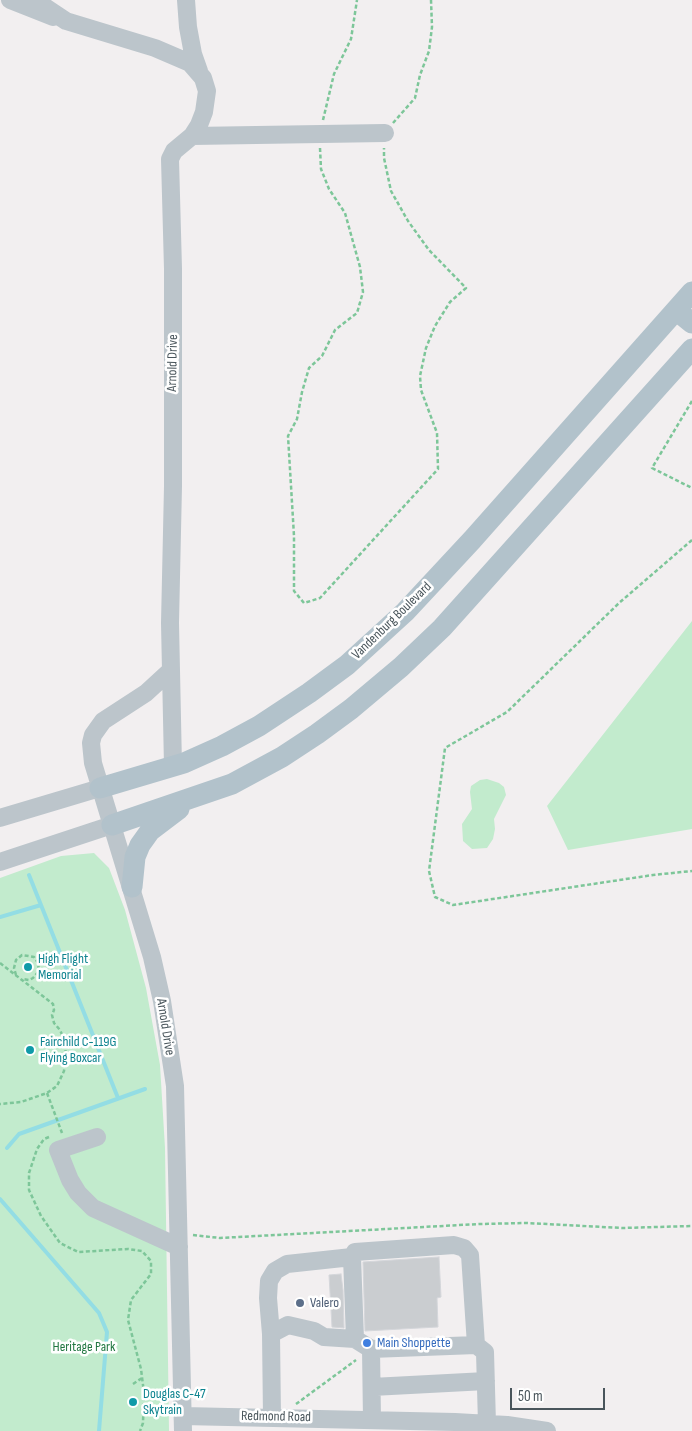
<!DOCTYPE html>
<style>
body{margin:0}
#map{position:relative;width:692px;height:1431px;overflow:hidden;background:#f2eff0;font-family:"Sofia Sans Condensed",sans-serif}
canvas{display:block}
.scale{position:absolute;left:510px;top:1388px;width:95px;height:22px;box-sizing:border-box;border:2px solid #49555b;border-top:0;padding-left:6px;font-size:15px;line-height:18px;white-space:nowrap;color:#49555b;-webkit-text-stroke:4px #fff;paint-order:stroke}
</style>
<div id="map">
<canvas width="692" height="1431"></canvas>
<div class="scale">50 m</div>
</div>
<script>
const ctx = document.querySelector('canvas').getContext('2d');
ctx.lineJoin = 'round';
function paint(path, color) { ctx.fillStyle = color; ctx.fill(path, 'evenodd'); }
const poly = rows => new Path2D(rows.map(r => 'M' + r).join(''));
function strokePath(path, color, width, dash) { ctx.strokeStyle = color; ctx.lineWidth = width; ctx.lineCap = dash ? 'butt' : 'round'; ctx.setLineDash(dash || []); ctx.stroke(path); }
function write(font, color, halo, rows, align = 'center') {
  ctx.font = font + ' "Sofia Sans Condensed",sans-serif'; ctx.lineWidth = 5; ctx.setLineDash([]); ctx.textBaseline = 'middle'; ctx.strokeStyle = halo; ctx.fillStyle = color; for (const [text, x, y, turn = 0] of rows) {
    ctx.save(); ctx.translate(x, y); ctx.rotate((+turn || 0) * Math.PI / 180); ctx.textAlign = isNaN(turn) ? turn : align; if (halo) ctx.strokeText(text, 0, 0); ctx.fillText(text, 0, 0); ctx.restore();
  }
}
paint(poly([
 [692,621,692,829,568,850,547,806],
 [487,779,499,783,504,787,506,795,494,819,495,829,493,839,487,848,472,849,463,841,462,824,472,809,470,792,471,786,480,780],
 [94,853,109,868,125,910,146,988,160,1065,165,1148,169,1431,0,1431,0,878,61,856]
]), '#c2ebcd');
strokePath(poly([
 [29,875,118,1098],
 [0,917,41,905],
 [7,1148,19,1134,145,1089],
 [0,1199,99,1313,107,1332,99,1431]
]), '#93dde4', 4);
const building = poly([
 [439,1257,441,1297,437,1298,438,1327,365,1331,363,1262,439,1257],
 [341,1274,343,1290,344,1328,332,1327,329,1275,341,1274]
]);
paint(building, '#cacdd0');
strokePath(building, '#d4d6da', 1);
strokePath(poly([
 [323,120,334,74,351,39,357,0],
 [393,123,415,98,420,75,429,51,432,27,431,0],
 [320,148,321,169,329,189,345,213,360,267,363,292,357,313,335,330,322,356,309,368,302,392,297,419,288,436,294,536,294,591,304,603,320,598,438,469,437,433,421,390,420,376,426,348,435,326,450,302,466,288,429,250,408,221,391,191,384,158,384,148],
 [692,401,652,468,692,488],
 [692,540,619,603,507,712,445,748,429,871,435,897,453,905,653,875,692,871],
 [0,963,53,1004,54,1010,52,1015,54,1023,60,1030,64,1039,66,1055,64,1071,57,1086,47,1093,21,1102,0,1104],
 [16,975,14,968,16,960,22,955,34,957,38,963,39,971,33,978,29,980,22,979],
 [47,1093,62,1133],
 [49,1137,44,1139,37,1149,29,1173,29,1190,41,1216,60,1243,78,1252,128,1249,142,1251,151,1261,151,1274,131,1300,128,1320,141,1369,144,1393,143,1423,140,1431],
 [193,1235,220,1238,479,1224,527,1223,622,1228,692,1226],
 [133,1384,142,1378],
 [296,1404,356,1360]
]), '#7dc699', 2.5, [4, 2.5]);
strokePath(poly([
 [10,0,53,17],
 [40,0,45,7,66,21,155,48,190,63,203,78,207,91,204,112,199,125,192,136,174,151,170,159,173,269,173,486,170,623,173,766],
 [186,0,188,27,193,54,199,71],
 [192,136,385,133],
 [171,670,146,693,103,721,93,735,91,743,93,763,152,957,162,1001,175,1086,183,1431],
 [0,818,100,788],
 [0,862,112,825],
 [97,1137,58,1150,70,1180,78,1193,93,1208,179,1247],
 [352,1257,355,1252,454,1245,464,1248,470,1255,476,1345],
 [271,1334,268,1298,269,1281,275,1271,287,1264,352,1257,355,1339],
 [371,1349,476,1345,485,1352,487,1424],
 [372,1387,486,1381],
 [183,1416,455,1422,507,1425,547,1431],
 [272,1417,271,1334,288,1325,314,1331,324,1337,355,1339,371,1349,372,1420]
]), '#bcc5cb', 18);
strokePath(poly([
 [676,310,692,323],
 [100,788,184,763,222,746,259,726,309,693,347,665,405,612,472,540,692,292],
 [112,825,232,784,282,757,317,734,351,709,401,667,442,628,692,349],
 [132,887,135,857,140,845,150,831,179,809]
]), '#b2c2cb', 21);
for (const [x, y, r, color] of [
 [28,967,5,"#0f9aa8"],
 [30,1050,5,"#0f9aa8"],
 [300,1303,5,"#5c6f8a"],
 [367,1343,5,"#3f7fe0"],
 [133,1402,5,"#0f9aa8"]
]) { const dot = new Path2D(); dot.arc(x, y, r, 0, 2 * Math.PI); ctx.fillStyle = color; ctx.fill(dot); strokePath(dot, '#fff', 2); }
write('14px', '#49555b', '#fff', [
 ["Arnold Drive",173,363,-89],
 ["Vandenburg Boulevard",392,621,-44],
 ["Arnold Drive",165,1027,81],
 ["Redmond Road",276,1417,1]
]);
write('14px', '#0d838f', '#fff', [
 ["High Flight",38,959],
 ["Memorial",38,975],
 ["Fairchild C-119G",40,1042],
 ["Flying Boxcar",40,1058],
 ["Douglas C-47",143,1394],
 ["Skytrain",143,1410]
], 'left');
write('14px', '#4e5e75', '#fff', [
 ["Valero",310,1303]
], 'left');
write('14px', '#366cbe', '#fff', [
 ["Main Shoppette",377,1343]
], 'left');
write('14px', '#207640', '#fff', [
 ["Heritage Park",84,1347]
]);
</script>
